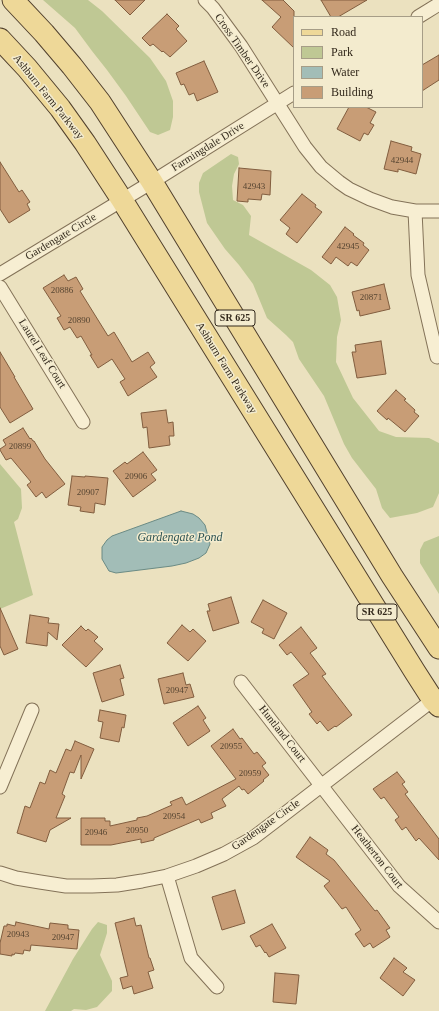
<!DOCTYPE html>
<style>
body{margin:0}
#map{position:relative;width:439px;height:1011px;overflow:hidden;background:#ebe1bf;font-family:Georgia,serif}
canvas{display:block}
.legend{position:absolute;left:293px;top:16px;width:130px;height:92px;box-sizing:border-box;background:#f3ebce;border:1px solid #a69d87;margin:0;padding:5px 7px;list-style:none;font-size:12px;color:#33291c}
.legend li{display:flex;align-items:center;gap:8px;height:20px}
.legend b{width:20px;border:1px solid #a69d87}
</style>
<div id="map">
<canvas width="439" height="1011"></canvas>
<ul class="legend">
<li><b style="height:5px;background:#eed898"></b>Road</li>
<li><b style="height:11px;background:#bfc894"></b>Park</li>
<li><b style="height:11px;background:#a2bdb7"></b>Water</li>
<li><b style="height:11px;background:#c89d76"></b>Building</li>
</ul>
</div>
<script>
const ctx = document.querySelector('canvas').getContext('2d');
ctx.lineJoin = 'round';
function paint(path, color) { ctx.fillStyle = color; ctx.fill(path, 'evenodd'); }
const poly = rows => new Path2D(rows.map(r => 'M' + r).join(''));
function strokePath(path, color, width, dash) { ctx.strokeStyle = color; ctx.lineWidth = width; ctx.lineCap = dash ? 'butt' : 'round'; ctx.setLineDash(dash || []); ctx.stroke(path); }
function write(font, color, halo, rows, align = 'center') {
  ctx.font = font + ' Georgia,serif'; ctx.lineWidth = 3; ctx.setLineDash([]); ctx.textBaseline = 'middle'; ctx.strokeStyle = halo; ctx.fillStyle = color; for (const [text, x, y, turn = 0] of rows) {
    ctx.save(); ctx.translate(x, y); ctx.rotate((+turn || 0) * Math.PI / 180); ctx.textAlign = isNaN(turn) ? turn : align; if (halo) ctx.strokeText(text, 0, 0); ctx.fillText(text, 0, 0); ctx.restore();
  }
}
paint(poly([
 [43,0,88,0,102,11,150,58,166,81,173,101,173,117,170,130,158,135,150,132,126,96,107,70,92,51,75,28],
 [231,154,238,157,239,164,234,174,232,186,233,200,243,205,251,216,249,235,311,270,330,285,337,297,341,320,337,337,336,362,353,398,379,431,396,437,429,438,439,443,439,493,433,507,417,513,390,518,382,508,376,489,352,458,344,444,324,396,299,359,293,342,286,335,267,318,253,284,239,265,225,249,207,223,199,192,199,183,203,173],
 [0,464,21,489,22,508,18,519,14,522,33,595,0,609],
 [439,536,439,594,420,563,420,550,424,542],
 [98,922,107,925,107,933,100,955,112,981,112,991,97,1007,86,1010,74,1009,71,1011,45,1011,73,959,92,929]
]), '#bfc894');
const water = poly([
 [181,511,193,514,199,518,205,525,210,544,206,553,199,558,186,563,172,566,116,573,109,571,102,559,102,547,107,540,112,536,181,511]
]);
paint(water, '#a2bdb7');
strokePath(water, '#6a8a84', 1);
const building = poly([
 [115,0,145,0,130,15,115,0],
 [262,0,283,0,294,11,294,48,272,27,281,17,262,0],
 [321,0,367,0,338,17,331,17,321,0],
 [167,14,179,26,176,29,187,41,170,57,163,51,162,52,153,44,150,46,142,38,167,14],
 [439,55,439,80,422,91,422,65,439,55],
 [204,61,218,92,197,101,194,93,189,95,184,84,181,85,176,73,204,61],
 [349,107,366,107,376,112,370,123,374,125,368,135,364,133,360,141,337,129,349,107],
 [391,141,412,147,411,151,421,154,416,174,398,169,398,172,384,169,391,141],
 [0,162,19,192,22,190,30,202,27,204,30,210,9,223,0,209,0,162],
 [239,168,271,171,270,195,262,194,261,200,248,199,248,202,237,201,239,168],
 [302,194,316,205,315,207,322,212,297,243,286,234,290,228,280,220,302,194],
 [345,227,354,234,353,235,364,243,363,245,369,250,357,266,351,262,348,266,336,257,331,264,322,257,345,227],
 [64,275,68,281,76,277,83,289,80,291,108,336,114,332,132,362,148,352,155,363,150,367,157,377,128,396,120,382,125,379,112,359,98,368,90,355,92,355,81,336,77,338,70,327,64,330,57,318,61,316,43,288,64,275],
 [384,284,390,309,360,316,359,310,357,311,352,292,384,284],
 [381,341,386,374,357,378,352,352,356,352,355,345,381,341],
 [0,352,15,377,14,377,33,409,10,423,0,407,0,352],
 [396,390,406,399,404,400,415,410,414,412,419,416,405,432,388,418,387,420,377,411,396,390],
 [166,410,168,423,173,422,174,436,169,436,170,445,149,448,147,427,143,428,141,413,166,410],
 [23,428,30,439,31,438,33,441,34,441,45,459,65,484,46,498,42,492,36,497,27,485,31,482,11,458,6,460,0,450,0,449,6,445,3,440,23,428],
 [143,452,157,470,151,474,156,480,133,497,113,471,125,462,127,464,143,452],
 [72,476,85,477,85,476,108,478,105,505,95,503,94,513,80,511,81,507,68,505,72,476],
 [231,597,239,623,213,631,207,611,210,611,208,604,231,597],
 [263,600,287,613,274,639,262,633,264,629,251,622,263,600],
 [0,608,18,649,4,655,0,646,0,608],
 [30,615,49,618,48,623,59,624,57,640,48,632,47,646,26,643,30,615],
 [182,625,190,632,193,629,206,641,188,661,167,643,182,625],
 [81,626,86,631,88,629,98,637,94,641,103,649,86,667,62,645,81,626],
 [301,627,317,648,310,653,326,674,322,676,352,715,336,727,335,726,328,731,320,721,317,724,309,714,312,712,293,685,309,674,291,652,287,655,279,645,301,627],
 [120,665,124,678,120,679,124,695,102,702,93,673,120,665],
 [183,673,186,685,190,684,194,697,164,704,158,679,183,673],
 [198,706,206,718,203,720,210,731,188,746,173,723,198,706],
 [100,710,126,715,124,728,122,727,119,742,100,738,103,722,98,721,100,710],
 [233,729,240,739,242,738,254,754,257,752,266,763,262,766,269,775,263,780,264,781,248,794,244,789,242,790,239,786,222,799,226,806,211,813,213,818,201,823,199,819,154,838,154,840,141,843,141,839,111,845,81,845,81,818,105,818,105,821,110,821,110,826,137,820,137,818,147,816,172,805,170,802,182,797,186,805,236,779,211,746,233,729],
 [75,741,94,749,81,779,81,755,74,773,70,772,62,794,65,796,56,818,71,818,50,830,46,842,17,833,25,806,30,808,40,782,45,784,50,770,56,773,66,749,71,751,75,741],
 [397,772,405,782,402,784,408,792,405,794,439,839,439,860,419,838,416,841,406,827,402,830,395,820,399,817,384,797,381,799,373,789,397,772],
 [310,837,328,850,326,854,334,860,375,911,377,910,390,928,386,930,390,937,373,948,370,943,364,947,355,934,361,930,346,907,342,909,324,886,330,881,296,857,310,837],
 [235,890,245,923,222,930,212,897,235,890],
 [134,918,136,926,141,925,149,958,150,958,154,970,148,972,153,988,134,994,132,986,123,989,120,978,128,976,115,923,134,918],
 [16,922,49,929,50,923,68,925,68,929,79,930,77,949,31,945,30,951,24,950,23,954,15,953,14,955,12,954,12,956,0,954,0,943,4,926,7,926,7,924,15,926,16,922],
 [272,924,286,948,269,957,266,952,265,953,260,945,256,947,250,936,272,924],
 [394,958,407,968,403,972,415,980,403,996,380,978,394,958],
 [275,973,299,975,296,1004,273,1002,275,973]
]);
paint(building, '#c89d76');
strokePath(building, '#815d3f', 1);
const minor = poly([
 [205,0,213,8,241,46,305,147,321,167,339,182,349,189,370,199,392,207,415,211,439,211],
 [418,17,439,4],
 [415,211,418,275,437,357],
 [0,274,152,182,294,93],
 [0,287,83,422],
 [241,682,399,886,439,922],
 [0,787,32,710],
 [0,873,16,878,40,882,66,886,92,886,117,885,142,881,167,876,196,866,224,854,253,838,274,822,438,696],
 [167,876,191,958,217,987]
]);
const primary = poly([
 [13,0,44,33,72,66,100,102,152,182,392,576,439,648],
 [0,39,27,68,60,108,85,143,122,200,415,672,433,700,439,706]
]);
strokePath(minor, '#837258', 15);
strokePath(primary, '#51402d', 23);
strokePath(minor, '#f7eed2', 13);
strokePath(primary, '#eed898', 21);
write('9px', '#584632', null, [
 ["42944",402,161],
 ["42943",254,187],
 ["42945",348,247],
 ["20886",62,291],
 ["20871",371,298],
 ["20890",79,321],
 ["20899",20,447],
 ["20906",136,477],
 ["20907",88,493],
 ["20947",177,691],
 ["20955",231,747],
 ["20959",250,774],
 ["20954",174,817],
 ["20950",137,831],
 ["20946",96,833],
 ["20943",18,935],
 ["20947",63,938]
]);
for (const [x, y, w] of [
 [235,318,40],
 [377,612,40]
]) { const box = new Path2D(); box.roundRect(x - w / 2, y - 8, w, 16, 3); ctx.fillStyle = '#f3ebce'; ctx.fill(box); strokePath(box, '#33291c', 1); }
write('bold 10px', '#33291c', null, [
 ["SR 625",235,318],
 ["SR 625",377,612]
]);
write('11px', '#33291c', '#f3ebce', [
 ["Cross Timber Drive",242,51,55],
 ["Ashburn Farm Parkway",48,97,51],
 ["Farmingdale Drive",208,147,-32],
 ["Gardengate Circle",61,237,-31],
 ["Laurel Leaf Court",42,354,58],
 ["Ashburn Farm Parkway",226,368,58],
 ["Huntland Court",282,734,52],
 ["Gardengate Circle",266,825,-35],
 ["Heatherton Court",377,857,52]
]);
write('italic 12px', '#2c5252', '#f3ebce', [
 ["Gardengate Pond",180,538]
]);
</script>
